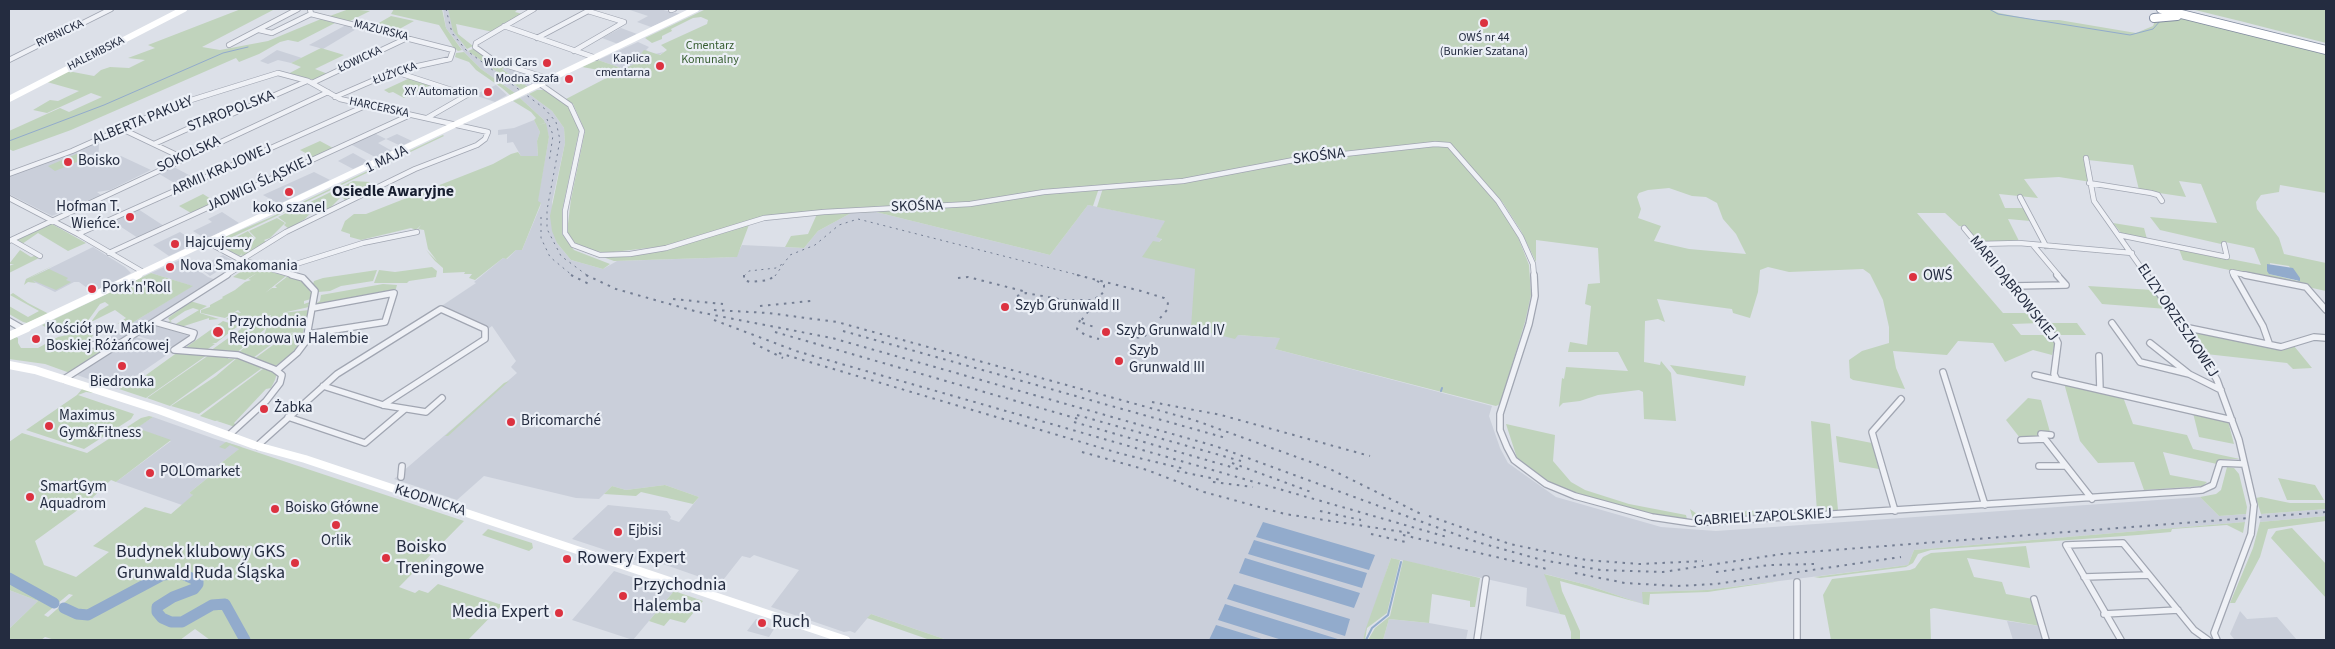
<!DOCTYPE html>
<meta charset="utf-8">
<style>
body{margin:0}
#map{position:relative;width:2335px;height:649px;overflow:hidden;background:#dce0e8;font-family:"Source Sans 3",sans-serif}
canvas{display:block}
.frame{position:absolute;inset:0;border:10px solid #242c40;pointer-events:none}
</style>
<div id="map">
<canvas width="2335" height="649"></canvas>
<div class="frame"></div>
</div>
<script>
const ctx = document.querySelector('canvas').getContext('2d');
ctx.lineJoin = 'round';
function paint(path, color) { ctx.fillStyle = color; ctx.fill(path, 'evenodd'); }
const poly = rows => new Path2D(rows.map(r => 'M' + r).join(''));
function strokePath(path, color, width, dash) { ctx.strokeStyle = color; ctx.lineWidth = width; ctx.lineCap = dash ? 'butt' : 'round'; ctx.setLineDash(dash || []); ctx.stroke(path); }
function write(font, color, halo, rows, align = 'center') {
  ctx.font = font + ' "Source Sans 3",sans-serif'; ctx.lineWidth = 4.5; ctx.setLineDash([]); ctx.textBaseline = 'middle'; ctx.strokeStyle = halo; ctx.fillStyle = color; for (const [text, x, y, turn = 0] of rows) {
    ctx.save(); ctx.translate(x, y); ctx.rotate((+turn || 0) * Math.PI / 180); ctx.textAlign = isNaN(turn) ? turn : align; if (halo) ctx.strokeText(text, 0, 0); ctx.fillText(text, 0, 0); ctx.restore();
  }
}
paint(poly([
 [443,9,448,9,455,33,468,51,522,90,515,93,481,69,464,52,446,28],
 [627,9,659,9,681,14,651,27,637,22,648,16],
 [346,25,358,28,323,49,309,45],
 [621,28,637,34,618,44,602,38],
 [638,42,649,47,646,50,655,54,664,52,659,55,655,54,624,69,598,60],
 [277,50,302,58,291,63,278,60,268,64,260,61],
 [507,67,543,79,528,87,502,69],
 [496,85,507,95,495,102,474,95],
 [529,94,552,111,564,128,565,143,552,202,557,243,571,260,603,269,617,261,736,257,742,245,804,248,818,231,851,213,876,212,1050,255,1088,205,1166,221,1156,237,1162,238,1159,242,1195,269,1238,335,1281,338,1275,349,1492,406,1489,416,1500,448,1508,463,1556,497,1661,527,1716,531,2200,497,2219,516,2246,514,2245,522,1914,550,1908,565,1707,590,1643,592,1643,604,1587,585,1545,574,1560,614,1526,606,1527,588,1391,558,1363,640,947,640,871,614,855,633,850,631,844,632,771,607,799,570,754,555,750,558,742,556,720,584,640,556,636,560,572,539,608,505,667,511,671,517,670,519,679,522,699,497,665,485,626,490,612,486,599,499,576,498,484,476,457,500,394,479,517,373,511,367,516,361,492,326,488,329,440,307,476,283,474,282,503,258,507,259,516,250,522,250,540,207,541,203,537,203,549,137,544,120,520,98],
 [534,120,540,132,537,141,538,156,521,156,513,142,507,143,507,134,498,135,498,130,514,128],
 [374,133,386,139,397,134,412,141,401,146,386,139,378,143,392,151,377,158,350,144],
 [95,141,99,144,98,164,121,156,151,170,110,190,97,192,101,195,52,216,9,194,9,175],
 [353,153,369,162,353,169,338,161],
 [170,165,189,175,197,180,181,187,156,172],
 [314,172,330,180,279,204,263,195],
 [138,209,164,226,138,238,112,221],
 [222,212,239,223,206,239,193,231,212,222,208,219],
 [180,232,197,243,169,256,153,245],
 [93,247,125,267,131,273,94,293,79,282,74,282,55,292,28,279],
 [223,255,234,261,210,276,198,267],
 [182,259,208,277,216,280,112,346,98,344,192,286,151,273],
 [157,326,189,336,189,337,173,347,138,336],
 [136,337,174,350,117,389,77,375],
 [153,417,215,439,242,447,212,470,215,472,189,493,194,495,182,505,116,482,171,441,136,428],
 [2326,509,2326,516,2260,522,2261,514],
 [614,571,674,591,633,640,572,620],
 [9,590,38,601,9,629],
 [2240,611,2247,619,2277,617,2297,640,2234,639,2230,634],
 [756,619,766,621,765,626,772,629,776,626,769,637,747,631],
 [1389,619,1429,623,1468,630,1466,640,1383,640],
 [2007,621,2040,626,2044,640,2013,640]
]), '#cacfda');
paint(poly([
 [241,9,275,9,202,47,220,50,268,41,321,19,335,23,298,42,288,40,280,42,259,54,239,62,236,58,71,130,13,151,9,149,9,131,60,108,69,112,102,97,91,93,47,113,33,110,50,100,58,101,79,91,47,82,68,71,94,76,101,70,110,67,129,68,145,60,128,58,155,48,148,45],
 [349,9,370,11,348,22,327,17],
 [394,9,442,9,446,28,462,50,458,51,453,47,439,25,391,14],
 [448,9,499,9,517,10,515,12,523,14,493,32,456,24,458,34,473,46,467,49,453,31],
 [706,9,1990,9,1999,13,2035,20,2059,20,2136,33,2153,26,2155,21,2179,17,2326,53,2326,193,2280,185,2279,192,2261,195,2256,202,2257,209,2279,238,2284,254,2326,263,2326,291,2183,260,2179,249,2261,265,2254,248,2225,242,2221,244,2160,230,2150,217,2217,223,2201,184,2179,181,2186,197,2139,190,2133,165,2088,160,2091,182,2059,177,2024,179,2038,198,1999,194,2005,208,2024,208,2030,221,2008,219,2019,241,1979,242,1966,227,1959,226,1945,213,1917,213,2003,313,2032,313,2041,323,2012,324,2021,335,2050,335,2055,343,2052,355,2033,350,2005,362,1993,343,1958,341,1947,355,1893,351,1896,368,1905,389,1853,380,1850,378,1849,360,1862,351,1889,343,1889,327,1883,300,1870,274,1863,269,1789,272,1768,267,1760,270,1758,292,1750,318,1733,313,1732,309,1657,299,1665,322,1658,319,1645,321,1644,362,1660,365,1661,361,1671,373,1676,421,1644,419,1643,392,1639,390,1598,395,1580,401,1563,403,1559,407,1562,378,1564,379,1566,367,1628,371,1618,352,1568,352,1570,342,1587,345,1591,306,1585,304,1588,284,1600,283,1598,248,1536,240,1536,262,1521,231,1503,203,1450,144,1297,159,1182,180,1097,186,970,203,817,211,760,217,665,246,605,253,584,248,575,243,567,232,571,199,585,131,573,104,566,99,616,73,582,67,598,60,624,69,640,61,633,58,638,57,644,50,660,55,667,50,661,45,707,24,708,20,701,17,693,18,671,29,672,31,662,36,662,39,652,43,645,38],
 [1669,188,1692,196,1706,197,1717,203,1723,219,1736,234,1746,254,1689,249,1654,241,1661,226,1638,218,1641,209,1637,197,1639,193,1648,190],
 [2270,263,2289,266,2298,281,2269,274],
 [2191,9,2326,9,2326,43,2240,21],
 [391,16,414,21,392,33,370,28],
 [321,48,344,55,315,69,328,74,314,80,288,74,301,67,291,63],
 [475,48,507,67,502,69,528,87,522,90,468,51],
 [464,52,481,69,515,93,510,95,502,88,476,70,469,62,455,57,456,53],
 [410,78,431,85,404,98,393,92,389,93,384,90],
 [537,90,544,90,568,105,576,117,579,131,562,211,562,234,574,250,610,264,603,269,571,260,557,243,552,231,550,216,565,143,564,128,552,111,529,94],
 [520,98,544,120,545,123,538,125,546,123,549,137,538,201,541,203,522,250,516,250,506,259,503,258,475,280,469,278,472,274,464,274,465,272,443,273,443,268,435,261,426,250,437,261,428,249,424,230,418,229,421,225,416,230,411,228,361,240,350,237,350,234,341,231,345,221,354,214,404,214,366,214,493,164,511,154,518,152,521,156,538,156,537,141,540,132,534,120,536,118,531,112,513,101],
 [443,135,444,136,216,245,220,239,269,218],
 [320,141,333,148,313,157,300,150],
 [1435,145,1447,146,1495,200,1516,232,1529,265,1531,295,1525,322,1500,404,1496,406,1275,349,1280,338,1238,335,1235,339,1191,328,1195,269,1142,257,1153,241,1159,242,1162,239,1156,237,1165,221,1097,207,1103,188,1183,182,1300,160],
 [81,152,89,157,55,171,48,166],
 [353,181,370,182,357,195,346,201,342,197,345,195,336,190],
 [1099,188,1093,206,1088,205,1050,255,876,212,851,213,818,231,804,248,785,247,791,236,808,234,817,214,914,209],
 [335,190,343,195,329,209,319,214,313,211,317,209,306,204],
 [203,194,216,202,191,213,179,206],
 [305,204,314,209,305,219,289,229,284,225,286,223,278,217],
 [277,218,285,223,270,238,264,240,266,242,248,254,241,256,242,253,240,256,219,246,248,231,254,238,243,248,244,251,256,238,249,231],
 [750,222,737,257,614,261,600,256,621,257,668,250],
 [2113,223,2144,228,2147,239,2122,234],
 [49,224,52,224,86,243,68,251,38,233,22,244,16,240],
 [20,250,31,257,37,255,41,257,9,273,9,266,14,264,9,264],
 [54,265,28,279,49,269,68,278,66,280,71,282,56,290,32,280,36,283,28,282,24,285,26,279],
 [249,266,286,276,265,293,272,288,277,288,275,286,288,276,302,281,312,294,311,299,304,301,304,304,310,302,308,305,309,307,282,313,309,310,300,344,290,355,274,367,254,359,288,334,300,332,264,335,271,315,269,316,266,325,259,323,241,324,249,320,239,323,226,319,236,312,241,313,238,310,225,318,201,313,201,310,210,307,210,305,223,298,222,297,235,290,245,282,251,280,248,279,257,273,245,280,233,277],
 [432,267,437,271,436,277,409,281,407,283,374,283,379,270,395,272],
 [377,270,373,281,341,286,330,291,318,292,313,284,314,281,323,278],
 [151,273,193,286,132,323,128,320,117,324,126,318,115,310,91,322,99,311,109,305,105,302,100,304,87,322,76,326,69,332,57,334,42,325],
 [383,284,397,285,395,292,315,304,320,301,321,295],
 [2088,286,2153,290,2167,309,2102,304],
 [13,293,28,303,49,314,27,323,23,322,9,314,9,306,28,317,39,311,10,295],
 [190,301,207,306,200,310,200,313,219,319,209,320,209,318,181,327,174,325,199,310,193,308,185,311,170,321,172,322,166,323,170,321,168,318,182,308,181,307,190,303],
 [223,321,238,326,216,343,212,343,215,344,205,351,185,348],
 [2045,323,2077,323,2086,335,2055,335],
 [258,324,265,326,265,329,235,354,210,351,241,329,242,325],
 [2188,329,2283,348,2294,346,2312,368,2293,369,2287,363,2206,354],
 [85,331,93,335,89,344,83,346,89,345,87,349,106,346,110,347,70,373,45,364,9,359,9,341,16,337,18,338,18,343,21,348,38,348,58,337],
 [254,339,272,344,253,358,237,354],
 [178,352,207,355,146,398,119,389,133,380,135,380,123,389,135,383],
 [209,355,229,357,228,359,236,358,170,406,147,398],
 [237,358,262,368,199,414,171,406,216,376],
 [1670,365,1746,376,1744,386,1677,374],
 [264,368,277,373,275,380,271,388,266,389,234,423,236,425,235,427,217,421,221,420,215,421,200,416],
 [509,381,448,436,445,436,504,383],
 [2064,383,2123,397,2133,424,2187,435,2193,449,2240,459,2222,459,2217,464,2163,452,2170,475,2207,482,2203,486,2144,490,2134,462,2098,463,2080,441],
 [83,388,94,393,86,392,78,395,134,414,131,419,84,449,26,430,77,395],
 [2028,398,2041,400,2050,432,2039,432,2040,437,2020,438,2006,420],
 [2193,413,2228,421,2234,444,2199,437],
 [149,416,153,417,137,428,171,440,116,482,111,480,86,504,35,541,44,565,76,577,109,552,93,546,145,507,171,514,193,495,189,493,215,472,211,471,239,449,230,445,225,449,219,447,226,442,464,521,399,587,415,593,419,590,428,593,438,584,499,604,504,603,468,640,210,640,195,629,180,640,55,640,45,637,41,640,9,640,9,629,38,601,9,590,9,579,56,605,44,615,48,617,73,595,69,594,57,604,9,578,9,442,22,433,87,453,141,418],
 [1811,421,1830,424,1838,510,1817,512],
 [1506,424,1555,435,1553,461,1571,482,1585,490,1629,504,1686,515,1687,519,1654,515,1575,493,1543,479,1527,469,1517,458],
 [1836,436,1872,443,1879,469,1839,462],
 [2227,467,2234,468,2239,474,2247,507,2246,514,2219,516,2200,497,2216,494,2221,490],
 [2278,478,2315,485,2324,500,2287,500],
 [665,485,699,497,693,504,641,492,636,496,604,494,612,486,626,490],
 [2261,497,2290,503,2326,503,2326,509,2261,514,2256,498],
 [1690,509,1697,514,1786,509,1786,513,1782,515,1693,519],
 [2326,516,2326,521,2268,529,2260,557,2252,572,2235,603,2230,603,2253,548,2260,522],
 [2245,522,2243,533,2227,525,2172,529,2171,532,2138,535,1931,550,1918,554,1913,563,1906,567,1820,578,1814,577,1908,565,1914,550],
 [2292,528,2326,564,2326,598,2271,538,2276,531],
 [488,529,532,543,533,548,529,551,482,535],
 [2026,546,2030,568,1967,558,1974,577,2002,582,2006,594,2033,599,2040,626,1934,608,1930,609,1931,640,1831,640,1823,595,1832,579,1910,570,1915,568,1923,557,1931,553],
 [1391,558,1400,560,1387,613,1367,628,1365,640,1363,640,1366,628],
 [1403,560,1480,578,1475,607,1470,607,1470,601,1432,594,1429,623,1389,619,1383,640,1368,640,1375,628,1390,616],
 [1544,574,1587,585,1640,603,1560,581,1562,591,1580,631,1580,640,1571,640,1571,632,1565,615,1560,614],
 [1781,581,1708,592,1650,594,1649,605,1643,604,1642,592,1707,590],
 [674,591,703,601,685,623,670,619,664,626,649,621],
 [871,614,947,640,930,640,867,618]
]), '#c0d3bc');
paint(poly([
 [2267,264,2293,268,2300,278,2300,281,2269,274,2267,271],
 [1263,522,1375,555,1369,570,1256,537],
 [1254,540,1367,573,1362,588,1248,554],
 [1245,558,1360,593,1354,608,1239,573],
 [1234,584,1350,619,1345,636,1227,599],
 [1225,604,1341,640,1282,640,1218,620],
 [1216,625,1265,640,1209,640]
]), '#92abcc');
strokePath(poly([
 [1989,9,1998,14,2130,35,2153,29,2161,20],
 [9,141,104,105,223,53,248,47]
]), '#92abcc', 1);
strokePath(poly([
 [1441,391,1442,388],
 [1366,640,1372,628,1388,615,1401,562]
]), '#92abcc', 2);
strokePath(poly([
 [9,578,54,603],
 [64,608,77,614,88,615,163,575,180,573,198,581,198,584,194,589,173,597,157,607,157,612,162,618,171,622,182,622,212,605,225,604,245,640]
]), '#92abcc', 11);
const streetFar1 = poly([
 [310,9,311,14,453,50,450,59,395,71,335,97],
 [534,9,476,43,475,47,496,62,550,79],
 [671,10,674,9],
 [504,26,596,58],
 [259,30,272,33,311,14],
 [537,38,588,11,624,22,574,51],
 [229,45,298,9],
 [9,60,111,9],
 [396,72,467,95,427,118],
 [312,83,407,38],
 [540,84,570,105,582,131,565,211,565,233,573,245,600,255,630,254,666,248,764,218,824,212,970,204,1044,192,1183,181,1299,159,1435,144,1449,145,1498,201,1521,237,1533,264,1534,276],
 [120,128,183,158],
 [154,144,203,122,234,113,307,81],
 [2086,158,2094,201,2147,276],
 [9,174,72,151,175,105,278,73,308,81,340,99,488,132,485,139,477,145,415,169,286,232,241,260],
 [2089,183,2151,193,2158,195,2162,201],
 [2020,197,2046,246],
 [9,198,78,234,143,272],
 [1964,228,2004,276],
 [78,234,365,106],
 [2119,235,2227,257,2224,244],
 [12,240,40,256],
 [9,241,328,92],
 [207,242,241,260,296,276],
 [1978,244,2019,243,2132,253],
 [2033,245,2059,276],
 [109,253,410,115],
 [277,270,363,243,417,232],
 [225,276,247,262],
 [2234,276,2232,272,2251,276]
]);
const street = poly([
 [1534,275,1535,296,1529,324,1500,414,1500,430,1507,447,1514,460,1546,484,1575,496,1652,517,1692,523,2191,491,2202,490,2213,485,2220,463,2244,464],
 [2003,275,2056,339,2058,343,2054,374,2057,380],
 [2146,275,2197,346,2217,380,2239,440,2254,505],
 [2234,275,2263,326,2269,343],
 [2245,275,2306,287,2326,310],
 [2013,286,2066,285,2057,275],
 [9,321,23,329],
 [155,322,194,333,192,338,174,350,238,355,274,369,282,375,280,383,266,401,229,435],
 [2112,323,2140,362,2189,374],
 [2184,327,2281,347,2314,337,2326,338],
 [308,334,385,322,394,293,313,308],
 [2150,343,2189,374,2221,390],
 [91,345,104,344,114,348],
 [2099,356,2100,390],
 [277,370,297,353,306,341,315,291,303,278,292,275],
 [1943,372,1985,505],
 [2035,375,2232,420],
 [64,379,227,275],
 [323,386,383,405,426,412,442,398],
 [288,417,365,443,404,410],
 [2051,435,2041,434,2092,499],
 [2021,440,2044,439],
 [257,446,337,374,441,309,485,329,485,339,383,405],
 [2039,466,2066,466],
 [401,477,402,466],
 [1895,511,1872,432,1901,399],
 [2084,577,2149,575],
 [1797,582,1797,640],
 [2034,599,2046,640],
 [2104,614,2178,610],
 [1477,640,1486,579],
 [2121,640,2066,545,2123,543,2194,630,2208,640],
 [2217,640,2214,633,2251,534]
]);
const highway = poly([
 [2161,9,2326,50],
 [2154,18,2177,16]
]);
strokePath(streetFar1, '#a1a6b2', 6);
strokePath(street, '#a1a6b2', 8);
strokePath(highway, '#828ca0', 10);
strokePath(streetFar1, '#eff1f6', 4.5);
strokePath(street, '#eff1f6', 5.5);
strokePath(poly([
 [527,90,696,9],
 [9,99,184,9],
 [135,276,511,98]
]), '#fff', 6);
strokePath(poly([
 [23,329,138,275],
 [9,336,27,328],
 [9,365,35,370,159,410,257,446,305,459,846,640]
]), '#fff', 8);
strokePath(highway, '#fff', 8);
strokePath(poly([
 [446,9,452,33,466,50,545,109,556,122,560,140,547,210,547,229,561,256,588,276],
 [547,119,553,135,549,163],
 [541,217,541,238,550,257,573,276],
 [744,276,749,271,776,268,784,263],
 [775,276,790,255,815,245,839,225,858,219,1082,276]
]), '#747e93', 1, [2, 4.5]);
strokePath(poly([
 [571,275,589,284],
 [586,275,616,289,698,312,832,338,1215,446,1477,542,1542,560,1601,570,1663,572,1782,554,2326,512],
 [744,275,744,280,750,282,769,280,775,275],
 [1077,275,1141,291,1164,298,1168,302,1167,310,1144,337,1132,338,1116,334],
 [958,278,968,277,1027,292],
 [1097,281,1104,285,1104,291,1080,322,1097,328],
 [1017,296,1026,293,1064,300,1091,300,1098,297],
 [673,299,723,304],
 [760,306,811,301],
 [714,310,768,313,837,322,1194,420,1330,469,1421,514],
 [714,320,796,351,1447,537],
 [1080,320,1077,329,1085,335,1099,339],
 [843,331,1226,438],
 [775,332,1082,420],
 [753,343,783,358],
 [779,353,1122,454,1185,469],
 [1152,402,1221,415,1370,456],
 [1077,415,1241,461],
 [1074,422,1238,469],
 [1082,452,1147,470,1204,492,1285,514,1410,533],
 [1232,463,1311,492],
 [1177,471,1221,480],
 [1213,482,1253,487],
 [1320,511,1361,520],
 [1429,516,1510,544,1586,560,1639,564,1703,561],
 [1371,534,1410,543],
 [1403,535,1547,569],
 [1716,572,1769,565,1816,564],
 [1575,573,1625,583,1677,586,1716,584,1901,557]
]), '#747e93', 2, [2.5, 5.5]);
const streetBridge = poly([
 [2251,534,2254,505]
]);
strokePath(streetBridge, '#a1a6b2', 8, []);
strokePath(streetBridge, '#eff1f6', 5.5);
strokePath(poly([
 [511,98,527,90]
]), '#fff', 6);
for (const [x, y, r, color] of [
 [1484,23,5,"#dc3240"],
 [547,63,5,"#dc3240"],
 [660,66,5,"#dc3240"],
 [569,79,5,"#dc3240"],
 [488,92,5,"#dc3240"],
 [68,162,5,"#dc3240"],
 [289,192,5,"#dc3240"],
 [130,217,5,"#dc3240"],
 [175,244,5,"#dc3240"],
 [170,267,5,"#dc3240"],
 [1913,277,5,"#dc3240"],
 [92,289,5,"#dc3240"],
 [1005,307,5,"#dc3240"],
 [218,332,6,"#dc3240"],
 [1106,332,5,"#dc3240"],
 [36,339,5,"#dc3240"],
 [1119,361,5,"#dc3240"],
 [122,366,5,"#dc3240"],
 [264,409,5,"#dc3240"],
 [511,422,5,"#dc3240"],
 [49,426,5,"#dc3240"],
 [150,473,5,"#dc3240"],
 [30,497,5,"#dc3240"],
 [275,509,5,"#dc3240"],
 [336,525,5,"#dc3240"],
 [618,532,5,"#dc3240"],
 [386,558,5,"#dc3240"],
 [567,559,5,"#dc3240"],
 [295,563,5,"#dc3240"],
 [623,596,5,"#dc3240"],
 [559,613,5,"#dc3240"],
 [762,623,5,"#dc3240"]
]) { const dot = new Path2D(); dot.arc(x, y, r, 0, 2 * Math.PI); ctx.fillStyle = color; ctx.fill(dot); strokePath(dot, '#ebeff6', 2); }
write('12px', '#242c40', '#ebeff6', [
 ["MAZURSKA",381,31,14],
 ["RYBNICKA",60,34,-25],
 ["HALEMBSKA",96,54,-27],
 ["ŁOWICKA",360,60,-25],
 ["ŁUŻYCKA",395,74,-20],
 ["HARCERSKA",379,108,12]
]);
write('12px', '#242c40', '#ebeff6', [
 ["OWŚ nr 44",1484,38,"center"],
 ["(Bunkier Szatana)",1484,52,"center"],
 ["Kaplica",650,59],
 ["cmentarna",650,73],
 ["Wlodi Cars",537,63],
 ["Modna Szafa",559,79],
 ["XY Automation",478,92]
], 'right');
write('12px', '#365d30', '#ebeff6', [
 ["Cmentarz",710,46],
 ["Komunalny",710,60]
]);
write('15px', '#242c40', '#ebeff6', [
 ["STAROPOLSKA",231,112,-21],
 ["ALBERTA PAKUŁY",143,121,-22],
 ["SOKOLSKA",189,155,-25],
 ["SKOŚNA",1319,157,-7],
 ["1 MAJA",387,160,-26],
 ["ARMII KRAJOWEJ",222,170,-24],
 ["JADWIGI ŚLĄSKIEJ",260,184,-25],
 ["SKOŚNA",917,207,-2],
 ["MARII DĄBROWSKIEJ",2013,289,51],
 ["ELIZY ORZESZKOWEJ",2177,321,56],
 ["KŁODNICKA",430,501,18],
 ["GABRIELI ZAPOLSKIEJ",1763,518,-3]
]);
write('15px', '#242c40', '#ebeff6', [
 ["Boisko",78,162],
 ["Hofman T.",120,208,"right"],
 ["Wieńce.",120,225,"right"],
 ["koko szanel",289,209,"center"],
 ["Hajcujemy",185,244],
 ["Nova Smakomania",180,267],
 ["OWŚ",1923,277],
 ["Pork'n'Roll",102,289],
 ["Szyb Grunwald II",1015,307],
 ["Przychodnia",229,323],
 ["Rejonowa w Halembie",229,340],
 ["Kościół pw. Matki",46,330],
 ["Boskiej Różańcowej",46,347],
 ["Szyb Grunwald IV",1116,332],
 ["Szyb",1129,352],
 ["Grunwald III",1129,369],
 ["Biedronka",122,383,"center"],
 ["Żabka",274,409],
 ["Maximus",59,417],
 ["Gym&Fitness",59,434],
 ["Bricomarché",521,422],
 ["POLOmarket",160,473],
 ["SmartGym",40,488],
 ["Aquadrom",40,505],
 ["Boisko Główne",285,509],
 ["Ejbisi",628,532],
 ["Orlik",336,542,"center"]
], 'left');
write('bold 16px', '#171e30', '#ebeff6', [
 ["Osiedle Awaryjne",393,192]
]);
write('18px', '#242c40', '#ebeff6', [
 ["Boisko",396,548],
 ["Treningowe",396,569],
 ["Budynek klubowy GKS",285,553,"right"],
 ["Grunwald Ruda Śląska",285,574,"right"],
 ["Rowery Expert",577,559],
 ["Przychodnia",633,586],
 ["Halemba",633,607],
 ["Media Expert",549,613,"right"],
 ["Ruch",772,623]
], 'left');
</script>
